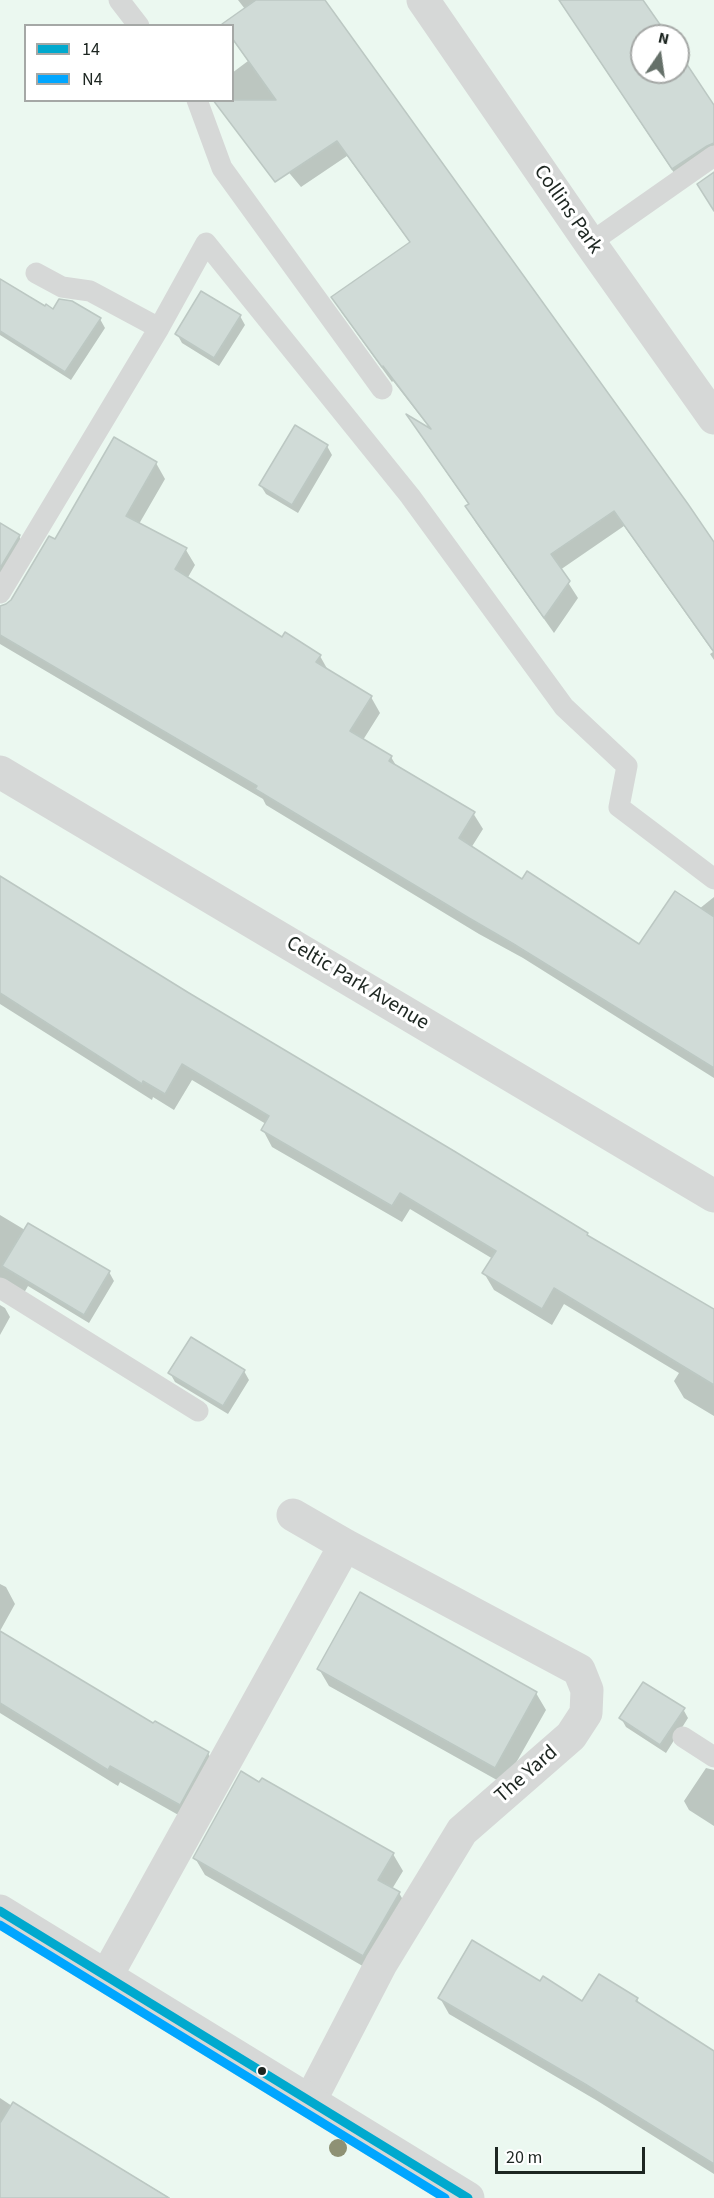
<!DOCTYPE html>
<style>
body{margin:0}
#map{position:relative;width:714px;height:2198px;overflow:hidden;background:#ebf8f0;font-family:"Source Sans 3",sans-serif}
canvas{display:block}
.legend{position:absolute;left:24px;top:24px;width:210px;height:78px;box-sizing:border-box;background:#fff;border:2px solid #a5a8a6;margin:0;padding:8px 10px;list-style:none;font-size:18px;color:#1d2621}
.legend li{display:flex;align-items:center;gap:12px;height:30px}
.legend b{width:30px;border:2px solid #a5a8a6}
.north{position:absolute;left:630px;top:24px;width:60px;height:60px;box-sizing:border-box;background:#fff;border:2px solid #a5a8a6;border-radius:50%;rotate:13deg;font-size:16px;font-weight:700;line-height:24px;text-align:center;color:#1d2621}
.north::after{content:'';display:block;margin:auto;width:21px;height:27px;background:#657069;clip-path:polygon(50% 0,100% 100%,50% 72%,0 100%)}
.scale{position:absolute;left:495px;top:2147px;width:150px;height:27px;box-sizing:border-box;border:3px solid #1d2621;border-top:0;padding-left:8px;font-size:18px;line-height:21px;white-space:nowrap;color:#1d2621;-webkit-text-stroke:4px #fff;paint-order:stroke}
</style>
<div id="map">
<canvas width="714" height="2198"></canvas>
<ul class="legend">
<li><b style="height:8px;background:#00a9ce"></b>14</li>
<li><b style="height:8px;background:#00a6ff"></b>N4</li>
</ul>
<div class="north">N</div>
<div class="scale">20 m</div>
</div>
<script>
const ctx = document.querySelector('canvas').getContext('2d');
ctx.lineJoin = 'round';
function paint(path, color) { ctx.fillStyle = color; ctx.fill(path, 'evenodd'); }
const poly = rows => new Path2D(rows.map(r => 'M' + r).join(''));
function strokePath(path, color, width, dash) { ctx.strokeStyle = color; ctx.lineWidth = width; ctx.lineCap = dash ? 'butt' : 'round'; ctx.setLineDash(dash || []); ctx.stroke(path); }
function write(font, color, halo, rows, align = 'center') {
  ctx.font = font + ' "Source Sans 3",sans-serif'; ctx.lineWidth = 6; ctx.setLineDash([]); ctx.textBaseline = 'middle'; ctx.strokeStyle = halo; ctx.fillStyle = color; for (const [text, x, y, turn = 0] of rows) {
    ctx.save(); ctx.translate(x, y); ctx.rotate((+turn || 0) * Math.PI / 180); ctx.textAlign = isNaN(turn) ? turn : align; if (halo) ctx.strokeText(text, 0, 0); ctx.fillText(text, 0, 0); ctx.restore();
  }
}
paint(poly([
 [238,0,323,0,714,545,714,660,710,654,713,652,624,526,560,570,578,598,554,633,476,523,467,507,469,505,417,430,431,430,393,381,392,382,342,313,333,298,411,244,347,156,301,187,228,100,232,100,232,73,248,61,232,39,245,9],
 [559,0,642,0,666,36,642,36,642,72,678,72,678,54,714,107,714,163,682,185],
 [0,301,100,319,105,328,71,380,0,335],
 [240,316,245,325,219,366,182,343,177,334],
 [327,446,332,455,298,513,266,494,261,486],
 [156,463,165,479,139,524,186,550,195,565,187,579,282,639,320,656,329,672,371,697,380,713,363,740,391,757,397,767,473,813,483,829,471,848,523,881,639,946,699,909,714,897,714,1078,523,958,479,934,266,805,263,799,0,644,0,607,6,606,12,601,56,541],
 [0,524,19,536,28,552,0,599],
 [0,878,188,994,714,1312,714,1416,684,1398,674,1381,679,1373,564,1304,552,1325,494,1290,484,1273,493,1259,410,1209,402,1222,272,1147,263,1130,266,1124,192,1080,174,1110,153,1097,152,1100,0,1004],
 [0,1215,25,1230,109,1272,114,1281,89,1323,28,1286,24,1293,0,1286],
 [0,1305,5,1308,10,1317,0,1335],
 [244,1371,249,1380,228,1414,175,1382,170,1373],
 [0,1584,6,1587,15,1604,0,1631],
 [0,1633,154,1725,208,1753,217,1770,189,1821,120,1782,118,1786,0,1713],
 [319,1669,536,1693,546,1710,504,1784,329,1686],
 [683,1709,688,1718,666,1753,626,1727,621,1718],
 [706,1768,714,1770,714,1826,689,1810,684,1801],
 [393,1854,403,1871,392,1889,399,1893,409,1910,373,1972,205,1875,195,1858],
 [540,1983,583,2003,637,1999,640,2005,714,2053,714,2174,596,2100,449,2014,440,1998],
 [0,2098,12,2106,13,2104,170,2198,0,2198]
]), '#0003');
const building = poly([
 [256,0,325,0,688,504,714,542,714,652,614,511,551,554,570,581,544,618,465,506,469,504,406,414,431,429,383,366,382,367,331,297,410,242,337,141,275,182,213,100,276,100,232,38,232,26,223,26,222,24,256,0],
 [559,0,643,0,668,36,642,36,642,72,678,72,678,51,714,105,714,143,707,146,672,169,559,0],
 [714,172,714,211,697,184,714,172],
 [0,279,45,306,46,304,53,309,59,299,72,301,101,318,65,372,0,331,0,279],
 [201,291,241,315,214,358,175,334,201,291],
 [295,425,328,445,292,505,259,485,295,425],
 [114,437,157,462,126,516,187,548,175,569,282,637,285,632,321,655,316,662,372,696,350,731,392,756,389,761,475,812,459,838,522,879,527,871,639,944,675,891,714,917,714,1068,512,943,469,918,255,789,257,786,0,635,0,606,6,604,11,600,49,536,55,539,114,437],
 [0,523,20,535,0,568,0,523],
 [0,876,189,993,454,1151,588,1233,587,1235,714,1309,714,1385,554,1288,542,1309,482,1273,496,1251,400,1193,392,1206,261,1130,269,1116,182,1064,165,1094,143,1081,142,1084,0,993,0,876],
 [28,1223,110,1271,84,1315,2,1266,28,1223],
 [191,1337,245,1370,223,1406,168,1373,191,1337],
 [360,1592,537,1692,495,1768,317,1669,360,1592],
 [0,1631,153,1723,155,1721,209,1752,180,1805,110,1766,108,1770,0,1703,0,1631],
 [643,1682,685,1708,660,1745,619,1718,643,1682],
 [241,1771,259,1782,262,1778,394,1853,378,1880,400,1892,363,1956,193,1858,241,1771],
 [472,1940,540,1981,543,1976,582,2001,599,1974,638,1998,636,2001,714,2051,714,2164,585,2084,438,1998,472,1940],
 [13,2102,56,2129,169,2198,0,2198,0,2123,13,2102]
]);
paint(building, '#d0dbd7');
strokePath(building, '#bcc8c3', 1.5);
strokePath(poly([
 [119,0,139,26],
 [197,100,222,168,382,389],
 [590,243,714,156],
 [36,273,62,287,90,291,159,328],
 [0,593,159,328,206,243,410,496,564,707,627,766,619,807,714,879],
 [0,1288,198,1411],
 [683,1737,714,1757]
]), '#d6d8d7', 21);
strokePath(poly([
 [423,0,590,243,714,418],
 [0,772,714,1196],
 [293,1515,345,1545,579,1670,587,1690,586,1713,571,1736,462,1831,381,1964,310,2101],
 [107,1975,345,1545]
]), '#d6d8d7', 33);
strokePath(poly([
 [0,1911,468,2198]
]), '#d6d8d7', 33);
strokePath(poly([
 [0,1911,468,2198]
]), '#00a9ce', 9);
strokePath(poly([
 [0,1925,445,2198]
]), '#00a6ff', 9);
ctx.fillStyle = '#8e9174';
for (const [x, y] of [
 [338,2148]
]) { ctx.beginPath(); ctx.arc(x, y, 9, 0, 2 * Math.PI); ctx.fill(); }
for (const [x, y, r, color] of [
 [262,2071,5,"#1d2621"]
]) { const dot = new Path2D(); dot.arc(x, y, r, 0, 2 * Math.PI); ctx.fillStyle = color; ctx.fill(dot); strokePath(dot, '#fff', 2); }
write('21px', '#1d2621', '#fff', [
 ["Collins Park",567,210,55],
 ["Celtic Park Avenue",357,984,31],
 ["The Yard",527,1775,-41]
]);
</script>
